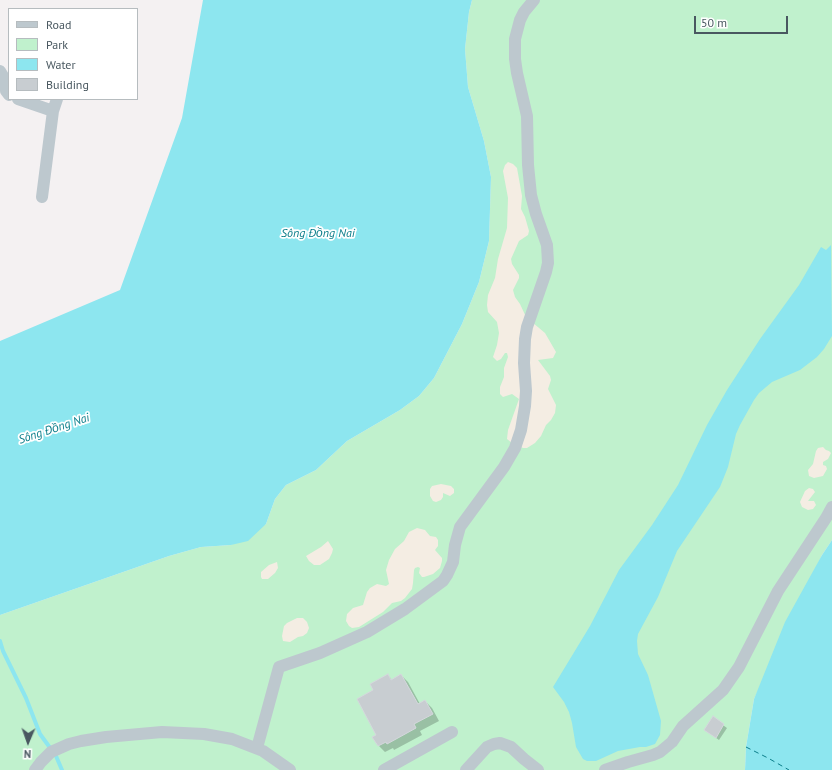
<!DOCTYPE html>
<meta charset="utf-8">
<style>
body{margin:0}
#map{position:relative;width:832px;height:770px;overflow:hidden;background:#f4f1f2;font-family:"PT Sans",sans-serif}
canvas{display:block}
.legend{position:absolute;left:8px;top:8px;width:130px;height:92px;box-sizing:border-box;background:#fff;border:1px solid #b6bcbf;margin:0;padding:5px 7px;list-style:none;font-size:12px;color:#495860}
.legend li{display:flex;align-items:center;gap:8px;height:20px}
.legend b{width:20px;border:1px solid #b6bcbf}
.north{position:absolute;left:8px;top:722px;width:40px;height:40px;-webkit-text-stroke:3px #fff;paint-order:stroke;rotate:182deg;font-size:11px;font-weight:700;line-height:16px;text-align:center;color:#495860}
.north::after{content:'';display:block;margin:auto;width:14px;height:18px;background:#495860;clip-path:polygon(50% 0,100% 100%,50% 72%,0 100%)}
.scale{position:absolute;left:694px;top:16px;width:94px;height:18px;box-sizing:border-box;border:2px solid #495860;border-top:0;padding-left:5px;font-size:12px;line-height:14px;white-space:nowrap;color:#495860;-webkit-text-stroke:3px #fff;paint-order:stroke}
</style>
<div id="map">
<canvas width="832" height="770"></canvas>
<ul class="legend">
<li><b style="height:5px;background:#bdc8ce"></b>Road</li>
<li><b style="height:11px;background:#c0f1cd"></b>Park</li>
<li><b style="height:11px;background:#8de6ef"></b>Water</li>
<li><b style="height:11px;background:#c8cdd1"></b>Building</li>
</ul>
<div class="north">N</div>
<div class="scale">50 m</div>
</div>
<script>
const ctx = document.querySelector('canvas').getContext('2d');
ctx.lineJoin = 'round';
function paint(path, color) { ctx.fillStyle = color; ctx.fill(path, 'evenodd'); }
const poly = rows => new Path2D(rows.map(r => 'M' + r).join(''));
function strokePath(path, color, width, dash) { ctx.strokeStyle = color; ctx.lineWidth = width; ctx.lineCap = dash ? 'butt' : 'round'; ctx.setLineDash(dash || []); ctx.stroke(path); }
function write(font, color, halo, rows, align = 'center') {
  ctx.font = font + ' "PT Sans",sans-serif'; ctx.lineWidth = 3.5; ctx.setLineDash([]); ctx.textBaseline = 'middle'; ctx.strokeStyle = halo; ctx.fillStyle = color; for (const [text, x, y, turn = 0] of rows) {
    ctx.save(); ctx.translate(x, y); ctx.rotate((+turn || 0) * Math.PI / 180); ctx.textAlign = isNaN(turn) ? turn : align; if (halo) ctx.strokeText(text, 0, 0); ctx.fillText(text, 0, 0); ctx.restore();
  }
}
paint(poly([
 [472,0,832,0,832,540,822,555,754,699,746,747,745,770,0,770,0,615,169,556,201,547,231,545,266,524,275,499,286,485,316,470,347,441,400,410,419,396,434,378,462,324,479,282,489,241,491,177,484,141,468,87,465,49,469,12]
]), '#c0f1cd');
paint(poly([
 [508,162,513,164,517,168,522,196,521,209,525,217,529,231,528,235,519,241,511,259,512,264,519,275,519,278,513,290,515,297,520,304,526,317,545,333,556,352,553,358,538,360,550,376,551,380,548,389,556,405,555,413,551,420,546,425,541,436,535,443,527,448,523,448,512,443,507,439,508,430,519,399,512,394,503,397,500,394,500,387,504,377,504,368,508,357,507,353,505,353,501,359,497,361,493,357,497,345,499,333,497,322,488,312,487,305,488,295,495,278,498,259,507,228,508,198,503,171,505,165],
 [823,447,826,450,829,451,831,453,828,459,823,462,823,465,826,466,827,469,823,476,814,478,809,476,808,470,813,464,816,451,818,448],
 [441,484,451,486,454,489,454,493,450,496,443,493,443,497,441,500,436,502,433,501,430,496,430,489,432,486],
 [809,488,813,489,815,492,808,501,814,501,816,505,813,509,808,510,802,507,800,502,805,491],
 [417,528,425,530,430,536,436,537,438,540,438,546,435,550,442,558,442,561,440,568,433,574,424,577,422,577,419,573,420,568,418,567,415,568,414,570,413,583,412,589,405,598,401,601,392,603,383,612,359,627,352,628,349,626,346,621,347,614,353,608,363,605,367,592,370,588,377,584,386,586,389,584,386,570,389,560,395,549,404,541,409,532],
 [328,541,333,549,332,553,329,559,320,565,314,565,309,561,306,556,321,547],
 [277,562,278,568,275,573,268,579,262,579,261,577,261,572,269,565],
 [297,618,303,618,307,622,309,628,307,633,303,636,298,637,290,642,283,641,282,636,284,626,287,623]
]), '#f4ede3');
paint(poly([
 [203,0,472,0,469,12,465,49,468,87,484,141,491,177,489,241,479,282,462,324,434,378,419,396,400,410,347,441,316,470,286,485,275,499,266,524,248,541,231,545,201,547,169,556,0,615,0,341,120,290,182,118],
 [831,245,832,336,824,349,817,357,800,370,772,382,759,393,754,400,740,425,736,434,728,467,720,487,677,551,658,597,638,634,637,641,638,654,648,675,661,721,660,735,655,744,646,747,640,747,618,751,596,761,587,761,583,759,576,747,572,723,569,712,564,702,553,687,590,626,619,570,652,525,678,485,707,425,727,390,760,339,799,285,821,247,826,250],
 [832,540,832,770,745,770,746,747,754,699,785,622,822,555]
]), '#8de6ef');
paint(poly([
 [388,675,392,680,401,675,408,682,420,704,425,701,432,708,439,721,420,731,422,735,394,750,393,748,385,752,379,746,374,737,378,735,375,690],
 [713,718,727,728,719,740,705,730]
]), '#0003');
strokePath(poly([
 [0,641,3,651,26,698,40,734,56,756,62,770]
]), '#8de6ef', 4);
strokePath(poly([
 [746,747,768,758,789,770]
]), '#0b7e8a', 1, [5, 4]);
const building = poly([
 [388,674,391,680,401,674,418,704,425,700,433,714,414,724,416,728,387,744,386,742,378,746,372,737,376,735,357,699,373,690,370,684,388,674],
 [713,716,724,724,716,738,704,730,713,716]
]);
paint(building, '#c8cdd1');
strokePath(building, '#d5d8dd', 1);
strokePath(poly([
 [0,71,6,81,6,91,9,95],
 [18,99,53,111,57,99],
 [42,197,53,111],
 [257,748,279,667,320,653,367,632,405,609,443,581,447,575,453,562,455,545,460,527,504,467,515,448,521,430,525,406,526,391,524,363,525,339,527,327,546,272,548,263,547,245,536,214,531,195,528,165,527,116,517,73,515,59,515,39,520,20,524,12,534,0],
 [35,770,41,762,51,752,69,744,81,741,106,737,162,732,204,734,232,739,263,751,290,770],
 [384,770,452,732],
 [466,770,487,747,494,744,500,743,511,747,524,759,538,770],
 [605,770,628,762,653,755,660,752,672,742,683,726,723,690,739,667,778,591,826,518,832,507]
]), '#bdc8ce', 12);
write('italic 12px', '#0b7e8a', '#fff', [
 ["Sông Đồng Nai",318,234],
 ["Sông Đồng Nai",54,429,-18]
]);
</script>
